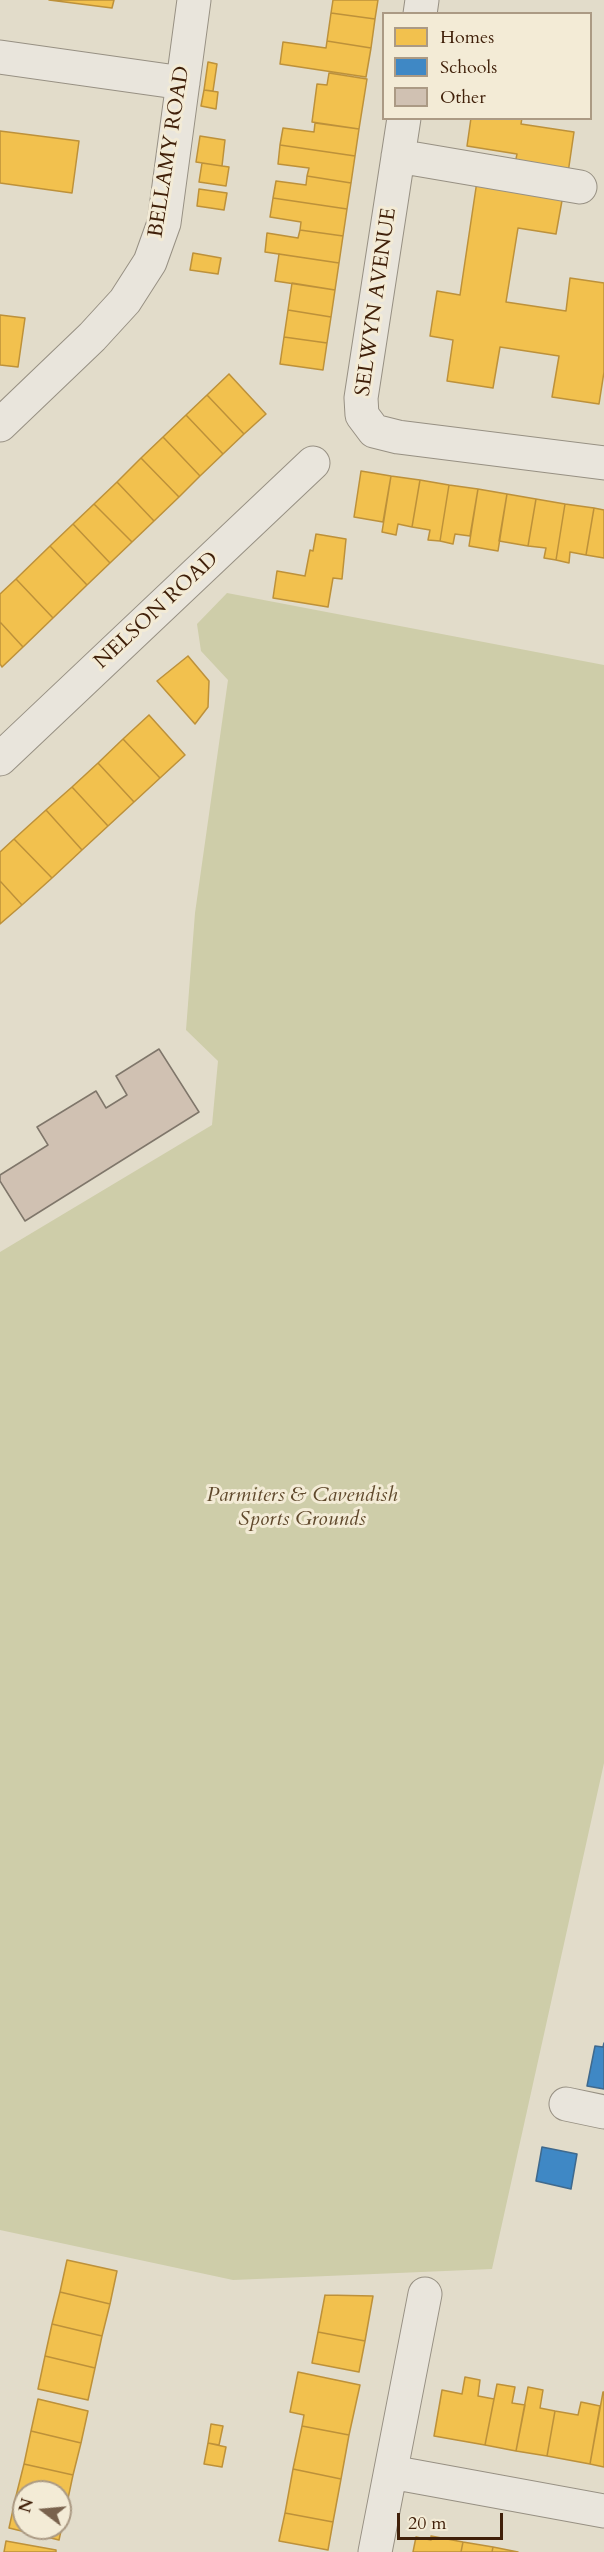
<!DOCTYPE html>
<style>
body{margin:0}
#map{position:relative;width:604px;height:2552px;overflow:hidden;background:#e2dcca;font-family:Cardo,serif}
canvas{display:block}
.legend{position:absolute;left:382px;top:12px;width:210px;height:108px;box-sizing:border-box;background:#f3ebd6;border:2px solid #ab9a84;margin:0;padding:8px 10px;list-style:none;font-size:18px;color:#40200a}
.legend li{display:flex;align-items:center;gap:12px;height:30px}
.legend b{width:30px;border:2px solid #ab9a84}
.north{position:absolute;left:12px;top:2480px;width:60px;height:60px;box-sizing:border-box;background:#f3ebd6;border:2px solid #ab9a84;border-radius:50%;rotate:286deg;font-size:16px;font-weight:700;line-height:24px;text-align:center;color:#40200a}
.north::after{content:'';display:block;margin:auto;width:21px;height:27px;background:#79624d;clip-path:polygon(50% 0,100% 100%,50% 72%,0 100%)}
.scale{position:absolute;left:397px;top:2513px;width:106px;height:27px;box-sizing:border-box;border:3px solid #40200a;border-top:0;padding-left:8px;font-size:18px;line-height:21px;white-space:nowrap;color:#40200a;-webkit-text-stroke:4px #f3ebd6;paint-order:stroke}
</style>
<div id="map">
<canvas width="604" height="2552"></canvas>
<ul class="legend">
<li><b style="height:16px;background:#f2c14e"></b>Homes</li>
<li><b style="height:16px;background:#3f88c5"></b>Schools</li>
<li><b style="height:16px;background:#d0c1b2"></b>Other</li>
</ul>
<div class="north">N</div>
<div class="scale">20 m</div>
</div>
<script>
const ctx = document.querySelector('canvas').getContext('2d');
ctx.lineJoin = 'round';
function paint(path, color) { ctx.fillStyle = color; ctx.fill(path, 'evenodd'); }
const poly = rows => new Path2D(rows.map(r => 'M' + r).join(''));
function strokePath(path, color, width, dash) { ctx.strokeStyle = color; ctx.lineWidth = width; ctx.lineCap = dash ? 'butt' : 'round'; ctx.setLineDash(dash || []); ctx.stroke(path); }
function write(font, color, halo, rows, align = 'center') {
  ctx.font = font + ' Cardo,serif'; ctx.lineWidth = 6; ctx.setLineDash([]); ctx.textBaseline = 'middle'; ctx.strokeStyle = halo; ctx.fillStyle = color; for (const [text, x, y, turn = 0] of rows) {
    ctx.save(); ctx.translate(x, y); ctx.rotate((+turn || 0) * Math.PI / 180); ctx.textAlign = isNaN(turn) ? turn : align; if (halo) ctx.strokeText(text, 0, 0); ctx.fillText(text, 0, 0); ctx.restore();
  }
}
paint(poly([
 [227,593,604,665,604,1763,492,2269,233,2280,0,2230,0,1252,212,1125,218,1061,186,1030,195,913,228,680,201,651,197,624]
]), '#cecda9');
const homes = poly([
 [49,0,114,0,112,8,49,0],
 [333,0,378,0,375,19,331,13,333,0],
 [331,13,375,19,371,48,327,41,331,13],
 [327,41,371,48,366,77,280,64,283,42,326,48,327,41],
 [208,62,217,64,213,91,204,90,208,62],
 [329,73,367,79,359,129,312,122,317,84,327,85,329,73],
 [204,90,218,92,216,109,201,106,204,90],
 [471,118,522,118,521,124,574,132,568,173,515,164,517,154,467,146,471,118],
 [315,123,359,129,355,156,280,145,283,128,314,132,315,123],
 [0,131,79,141,72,193,0,183,0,131],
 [200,136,225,140,222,166,196,162,200,136],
 [280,145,355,156,351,183,307,176,309,168,278,164,280,145],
 [202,163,229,167,226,186,199,182,202,163],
 [307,176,351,183,347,209,273,198,276,181,306,185,307,176],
 [477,181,563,195,556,234,518,228,506,302,566,311,570,278,604,283,604,372,599,404,552,397,559,356,500,347,493,388,447,381,453,340,430,336,437,291,460,295,477,181],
 [199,189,227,193,224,210,197,206,199,189],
 [273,198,347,209,343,236,300,230,301,222,270,217,273,198],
 [300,230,343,236,339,263,265,252,267,233,298,238,300,230],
 [193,253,221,258,218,274,190,270,193,253],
 [279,254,339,263,335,290,275,281,279,254],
 [292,283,335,290,331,317,288,310,292,283],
 [288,310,331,317,327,343,284,337,288,310],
 [0,315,25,318,18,367,0,365,0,315],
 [284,337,327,343,323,370,280,364,284,337],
 [229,374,266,414,244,434,207,395,229,374],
 [207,395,244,434,223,454,186,415,207,395],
 [186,415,223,454,200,476,163,437,186,415],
 [163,437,200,476,179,497,141,458,163,437],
 [141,458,179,497,154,521,117,482,141,458],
 [361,471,391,476,383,522,354,517,361,471],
 [391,476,420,480,412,527,398,524,396,535,382,532,391,476],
 [420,480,449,485,440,541,428,540,430,530,412,527,420,480],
 [117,482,154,521,132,542,94,504,117,482],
 [449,485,478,489,470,536,455,534,453,544,440,541,449,485],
 [478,489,507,494,498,551,469,546,478,489],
 [507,494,536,499,528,546,499,541,507,494],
 [536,499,565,504,556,560,544,558,546,548,528,546,536,499],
 [94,504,132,542,110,563,73,524,94,504],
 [565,504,594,508,586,555,570,552,569,563,556,560,565,504],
 [594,508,604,510,604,558,586,555,594,508],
 [73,524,110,563,87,585,50,546,73,524],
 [316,534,346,539,342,579,333,578,328,607,273,598,277,571,305,576,310,550,313,551,316,534],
 [50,546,87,585,53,618,16,579,50,546],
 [16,579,53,618,23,647,0,622,0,594,16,579],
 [0,622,23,647,2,667,0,664,0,622],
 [188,656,209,681,208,707,195,724,157,681,188,656],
 [149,715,185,755,160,778,123,739,149,715],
 [123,739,160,778,134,802,98,763,123,739],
 [98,763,134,802,108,826,72,787,98,763],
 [72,787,108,826,82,850,46,810,72,787],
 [46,810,82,850,52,878,14,839,46,810],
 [14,839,52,878,22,905,0,881,0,852,14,839],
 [0,881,22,905,0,924,0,881],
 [67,2260,117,2271,110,2304,60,2292,67,2260],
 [60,2292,110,2304,102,2336,52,2324,60,2292],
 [325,2295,373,2296,365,2341,318,2332,325,2295],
 [52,2324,102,2336,95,2368,45,2356,52,2324],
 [318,2332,365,2341,359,2372,312,2363,318,2332],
 [45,2356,95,2368,88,2400,38,2389,45,2356],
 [298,2372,360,2385,349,2435,302,2426,304,2415,290,2412,298,2372],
 [465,2377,480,2380,478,2396,494,2399,485,2445,434,2436,442,2390,462,2394,465,2377],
 [497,2384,515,2387,512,2403,525,2405,516,2451,485,2445,497,2384],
 [528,2387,543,2390,540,2408,555,2411,547,2456,516,2451,528,2387],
 [603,2392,604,2392,604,2467,590,2464,603,2392],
 [38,2399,88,2411,81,2443,31,2431,38,2399],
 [581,2402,600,2406,590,2464,547,2456,555,2411,578,2415,581,2402],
 [211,2424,223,2426,219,2445,208,2443,211,2424],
 [302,2426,349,2435,341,2479,293,2469,302,2426],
 [31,2431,81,2443,73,2475,24,2464,31,2431],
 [208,2443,226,2447,222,2467,204,2464,208,2443],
 [24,2464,73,2475,66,2508,60,2506,60,2492,24,2492,24,2498,16,2496,24,2464],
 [293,2469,341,2479,333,2522,285,2513,293,2469],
 [16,2496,24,2498,24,2528,60,2528,60,2506,66,2508,59,2540,9,2528,16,2496],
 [285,2513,333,2522,328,2550,279,2541,285,2513],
 [431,2536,463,2542,461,2552,413,2552,416,2537,431,2540,431,2536],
 [6,2541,56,2550,56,2552,4,2552,6,2541],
 [463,2542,493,2547,492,2552,461,2552,463,2542],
 [493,2547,518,2552,492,2552,493,2547]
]);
paint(homes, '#f2c14e');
strokePath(homes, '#bd913a', 1.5);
const schools = poly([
 [604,2043,604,2089,587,2086,595,2046,603,2047,604,2043],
 [542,2147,577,2154,571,2189,536,2181,542,2147]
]);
paint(schools, '#3f88c5');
strokePath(schools, '#3f698d', 1.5);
const building = poly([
 [159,1049,199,1112,25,1221,0,1181,0,1175,48,1145,37,1127,96,1091,106,1108,127,1095,116,1076,159,1049]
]);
paint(building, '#d0c1b2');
strokePath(building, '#7f766a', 1.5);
const minor = poly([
 [420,14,422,0],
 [0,57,183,83],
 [404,118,361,398,362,415,374,431,398,437,604,463],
 [398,156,580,187],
 [0,425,92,337,125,301,150,262,164,223,194,0],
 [0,759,313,463],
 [566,2104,604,2112],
 [391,2472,604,2511],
 [375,2552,425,2294]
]);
strokePath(minor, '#979083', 35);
strokePath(minor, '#e9e5dc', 33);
write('21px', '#40200a', '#f3ebd6', [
 ["BELLAMY ROAD",170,152,-81],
 ["SELWYN AVENUE",377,302,-82],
 ["NELSON ROAD",157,611,-43]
]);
write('italic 21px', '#5f482b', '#f3ebd6', [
 ["Parmiters & Cavendish",302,1496],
 ["Sports Grounds",302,1520]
]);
</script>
